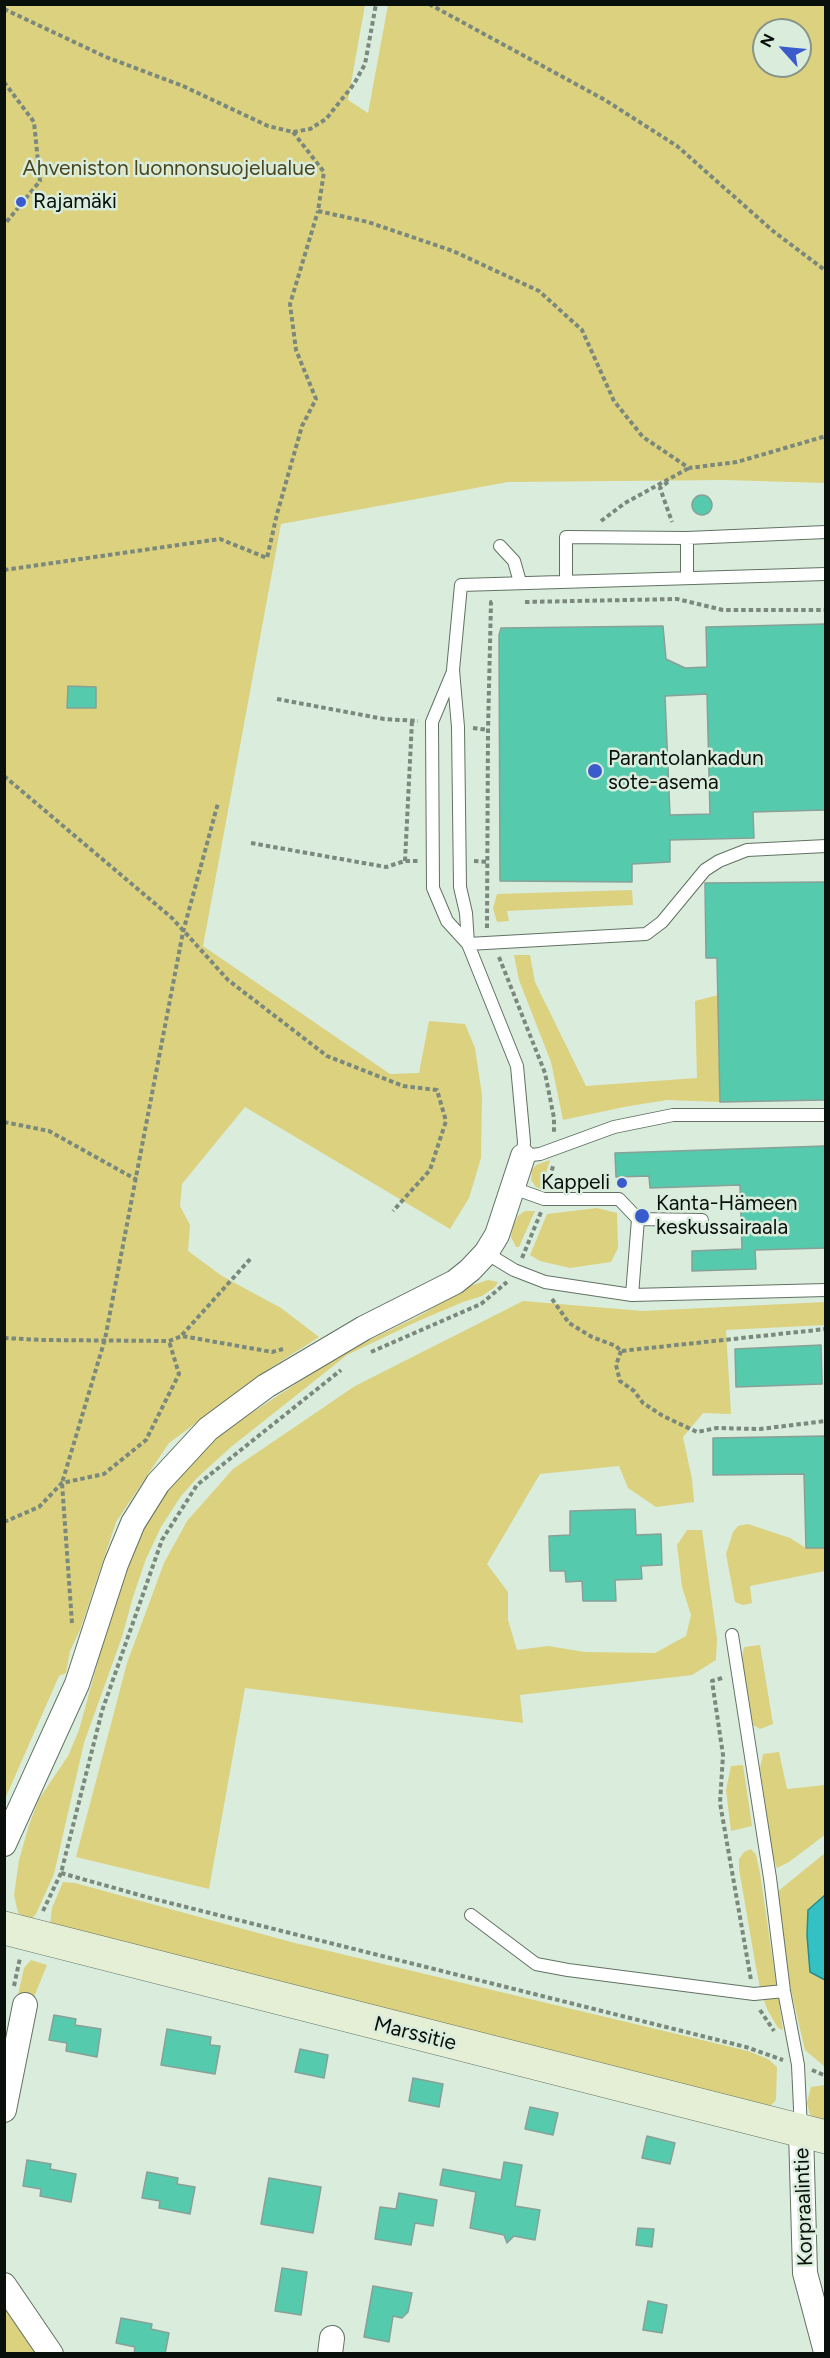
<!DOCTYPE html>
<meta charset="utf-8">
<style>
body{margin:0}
#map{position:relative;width:830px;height:2358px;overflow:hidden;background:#daeddd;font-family:Figtree,sans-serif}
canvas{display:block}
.frame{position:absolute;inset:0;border:6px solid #090f0a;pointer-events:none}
.north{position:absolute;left:752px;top:18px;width:60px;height:60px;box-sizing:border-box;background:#daeddd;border:2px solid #869489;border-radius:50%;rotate:297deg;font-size:16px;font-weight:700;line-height:24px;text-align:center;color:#090f0a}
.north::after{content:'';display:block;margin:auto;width:21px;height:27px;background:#3a5bcc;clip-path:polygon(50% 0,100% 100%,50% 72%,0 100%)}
</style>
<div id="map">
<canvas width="830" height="2358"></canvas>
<div class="frame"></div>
<div class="north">N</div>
</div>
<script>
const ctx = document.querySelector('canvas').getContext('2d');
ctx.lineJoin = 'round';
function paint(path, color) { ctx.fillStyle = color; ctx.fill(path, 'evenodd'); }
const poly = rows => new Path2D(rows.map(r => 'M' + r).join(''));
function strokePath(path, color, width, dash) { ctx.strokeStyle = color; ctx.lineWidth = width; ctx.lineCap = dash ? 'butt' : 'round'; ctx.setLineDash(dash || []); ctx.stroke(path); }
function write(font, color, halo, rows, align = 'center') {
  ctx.font = font + ' Figtree,sans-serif'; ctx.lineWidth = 5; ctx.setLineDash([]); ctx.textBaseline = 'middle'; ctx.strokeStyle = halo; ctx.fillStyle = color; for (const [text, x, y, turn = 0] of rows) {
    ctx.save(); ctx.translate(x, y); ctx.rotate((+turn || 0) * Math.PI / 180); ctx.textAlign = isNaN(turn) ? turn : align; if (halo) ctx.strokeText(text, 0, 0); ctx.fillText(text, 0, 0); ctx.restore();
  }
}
paint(poly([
 [5,5,365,5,348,100,368,113,388,5,825,5,825,483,724,480,508,482,281,524,203,946,390,1074,419,1073,429,1021,465,1024,475,1048,482,1095,481,1158,469,1198,450,1229,245,1107,182,1184,180,1206,190,1225,188,1251,222,1276,281,1308,319,1337,269,1369,169,1443,116,1522,80,1630,70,1651,66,1673,59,1676,5,1799],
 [764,30,800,30,800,66,764,66],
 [632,890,633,905,507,911,509,921,497,922,493,908,497,894],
 [514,955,530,955,535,982,586,1086,697,1078,695,1001,718,995,720,1102,667,1100,624,1107,563,1120,551,1062,519,980],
 [550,1160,541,1189,536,1187,531,1180,532,1170,536,1165],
 [597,1208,617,1213,618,1248,611,1262,570,1268,540,1261,530,1255,547,1214],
 [525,1211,535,1211,519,1247,516,1247,511,1237,513,1226,518,1216],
 [488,1280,498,1282,495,1287,482,1296,463,1302,416,1322,347,1355,231,1447,198,1477,181,1496,161,1527,146,1559,133,1597,122,1637,84,1743,54,1874,36,1914,31,1920,18,1913,14,1895,19,1860,29,1825,39,1799,68,1756,79,1730,101,1650,104,1626,125,1567,153,1509,182,1469,227,1429,311,1374,330,1359,419,1316,470,1286],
 [523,1301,643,1311,825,1302,825,1325,726,1330,731,1414,703,1413,683,1437,692,1479,694,1502,656,1507,628,1488,619,1466,540,1474,487,1564,508,1592,508,1620,517,1650,548,1646,585,1652,655,1653,686,1636,691,1615,682,1587,677,1545,687,1530,702,1530,717,1639,716,1660,692,1675,520,1695,523,1723,245,1688,209,1889,76,1857,127,1663,164,1563,187,1521,233,1469,355,1386],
 [748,1524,790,1538,806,1548,825,1548,825,1571,750,1586,752,1603,743,1605,735,1602,726,1554,733,1532,738,1526],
 [760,1645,773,1724,760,1729,753,1725,742,1657,744,1647],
 [779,1752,787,1789,825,1785,826,1834,789,1862,777,1868,773,1857,760,1768,763,1754],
 [743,1765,752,1826,731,1831,726,1790,731,1766],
 [751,1849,756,1855,760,1873,783,2030,778,2028,768,2011,761,1993,755,1962,739,1869,739,1859,744,1852],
 [825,1853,825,1895,808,1910,807,1935,810,1972,825,1980,825,2067,805,2050,790,1986,777,1892],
 [63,1882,75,1883,291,1942,748,2051,768,2059,777,2067,776,2100,767,2110,50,1925,52,1908],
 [31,1960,47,1965,32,2002,17,1999,24,1968],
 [825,2085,825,2121,810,2115,807,2103,811,2087],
 [5,2306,37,2353,5,2353]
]), '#dbd17f');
const water = poly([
 [825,1895,825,1983,825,1980,810,1972,807,1935,808,1910,825,1895]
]);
paint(water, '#33c1c3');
strokePath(water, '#268c8c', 1.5);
const building = poly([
 '692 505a10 10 0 1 1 20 0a10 10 0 1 1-20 0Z',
 [825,624,825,810,753,812,754,838,670,840,670,862,632,864,632,882,500,881,499,635,501,628,663,626,666,659,685,668,707,667,706,627,825,624],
 [707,694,710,814,670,815,665,696,707,694],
 [68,686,96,687,96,708,67,708,68,686],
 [825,882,825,1100,720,1102,717,958,706,958,705,883,825,882],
 [825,1146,825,1248,755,1250,756,1269,692,1271,692,1251,742,1249,740,1185,650,1188,649,1176,616,1177,615,1153,825,1146],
 [821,1345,822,1384,736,1387,735,1349,821,1345],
 [825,1436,825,1548,806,1548,804,1474,713,1475,713,1438,825,1436],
 [635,1509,636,1535,661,1534,662,1565,641,1566,642,1579,615,1580,616,1601,583,1601,582,1581,566,1582,565,1571,550,1571,549,1536,570,1535,570,1511,635,1509],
 [54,2015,76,2019,75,2025,101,2029,97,2057,66,2051,67,2043,49,2040,54,2015],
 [167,2029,211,2037,210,2045,220,2046,215,2074,161,2065,167,2029],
 [300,2049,328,2055,324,2078,295,2072,300,2049],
 [413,2078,443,2084,439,2107,409,2101,413,2078],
 [530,2107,558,2113,553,2135,525,2129,530,2107],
 [647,2136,675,2143,670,2164,642,2158,647,2136],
 [27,2160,51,2164,50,2169,76,2174,71,2202,40,2196,41,2189,23,2186,27,2160],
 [504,2162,522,2165,515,2206,540,2210,535,2240,514,2236,507,2243,504,2235,470,2228,476,2192,440,2185,443,2169,501,2180,504,2162],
 [147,2172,178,2178,177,2184,195,2187,190,2214,159,2208,160,2201,142,2198,147,2172],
 [269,2178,321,2187,313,2233,261,2224,269,2178],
 [399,2193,437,2200,433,2226,415,2223,411,2245,375,2239,380,2207,396,2209,399,2193],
 [638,2228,654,2229,652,2247,636,2245,638,2228],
 [282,2268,307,2272,301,2315,275,2311,282,2268],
 [373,2286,412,2293,408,2312,402,2318,393,2316,389,2342,364,2337,373,2286],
 [648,2301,667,2305,662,2333,643,2330,648,2301],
 [121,2318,152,2324,151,2329,169,2333,165,2354,134,2354,135,2347,116,2343,121,2318]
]);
paint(building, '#56caac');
strokePath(building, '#88a098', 1.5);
const lane = poly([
 [500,546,514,561,520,582],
 [826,574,461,585,453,670,458,727,460,887,466,913,468,944,517,1066,524,1142,523,1156,540,1154,614,1127,673,1115,826,1115],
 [687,578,687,538,826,532],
 [566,581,566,537,687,538],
 [452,674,432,722,433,888,447,921,468,944],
 [468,944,646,934,662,922,705,870,719,861,747,850,826,846],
 [513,1188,544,1199,619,1199,638,1219,632,1295],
 [638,1219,702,1220],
 [486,1253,514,1270,545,1282,632,1295,826,1290],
 [732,1635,770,1878,784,1991,798,2065,801,2130],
 [471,1915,536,1964,568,1970,754,1994,784,1991]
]);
const street = poly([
 [4,1844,77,1684,116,1564,133,1523,158,1483,208,1429,266,1386,364,1328,455,1282,470,1270,486,1253,497,1235,523,1156],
 [4,2110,25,2005],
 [801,2131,805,2273,826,2352],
 [4,2285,51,2354],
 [330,2354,332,2338]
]);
const secondary = poly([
 [4,1928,826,2137]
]);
strokePath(lane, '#617263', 14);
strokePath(street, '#617263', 26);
strokePath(secondary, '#617263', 34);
strokePath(poly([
 [429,4,605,100,677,146,773,231,826,271],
 [4,9,106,57,183,86,268,126,293,132,310,129,326,119,354,84,365,64,376,4],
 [4,82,34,122,40,181,4,225],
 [293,132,324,172,318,211,368,222,453,251,539,291,582,330,614,401,643,437,689,468,737,462,826,436],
 [668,482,660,488,672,522],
 [601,521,625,503,689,468],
 [4,570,220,539,267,558,277,514,302,426,316,399,296,350,290,304,318,211],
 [525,602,677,599,723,610,826,610],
 [277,699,384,719,418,721],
 [473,728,488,730],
 [4,776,172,918,228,980,327,1056,403,1086,437,1090,446,1121,430,1170,393,1211],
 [251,843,386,867,405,861,418,861],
 [405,861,412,721],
 [474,861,488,862],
 [487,928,488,730,491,602,493,602],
 [499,957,545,1073,554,1118,554,1132],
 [4,1122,49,1131,137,1180],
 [548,1185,553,1166],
 [522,1258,541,1212],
 [552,1299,569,1323,592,1337,616,1346,621,1351,826,1329],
 [182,1335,252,1257],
 [4,1338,43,1340,169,1341,182,1336,272,1352,283,1349],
 [621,1351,616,1365,620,1381,634,1391,643,1403,663,1416,697,1432,717,1428,760,1429,826,1421],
 [371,1352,481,1304,507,1282],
 [4,1522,39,1507,62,1483,104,1474,146,1440,179,1374,169,1341],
 [72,1623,62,1483,105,1339,183,932,218,803],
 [722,1678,712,1681,723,1755,720,1803,751,1980],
 [61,1873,150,1898,746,2047,783,2060],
 [43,1911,61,1873,102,1711,162,1540,197,1485,341,1370],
 [14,1986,20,1958],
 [760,2010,774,2031],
 [812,2070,826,2076]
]), '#7b897d', 4, [4.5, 3]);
strokePath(lane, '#fff', 12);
strokePath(street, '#fff', 24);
strokePath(secondary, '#e5efd5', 33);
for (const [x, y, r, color] of [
 [21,202,6,"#3a5bcc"],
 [595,771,8,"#3a5bcc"],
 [622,1183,6,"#3a5bcc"],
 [642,1216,8,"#3a5bcc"]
]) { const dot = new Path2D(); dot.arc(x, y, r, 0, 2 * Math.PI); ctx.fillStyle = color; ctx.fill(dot); strokePath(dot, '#daeddd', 2); }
write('21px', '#4b461f', '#daeddd', [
 ["Ahveniston luonnonsuojelualue",169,169]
]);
write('21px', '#090f0a', '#daeddd', [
 ["Rajamäki",33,202],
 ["Parantolankadun",608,759],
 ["sote-asema",608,783],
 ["Kappeli",610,1183,"right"],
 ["Kanta-Hämeen",656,1204],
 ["keskussairaala",656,1228]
], 'left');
write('21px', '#090f0a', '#daeddd', [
 ["Marssitie",415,2034,14],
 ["Korpraalintie",804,2207,-92]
]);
</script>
